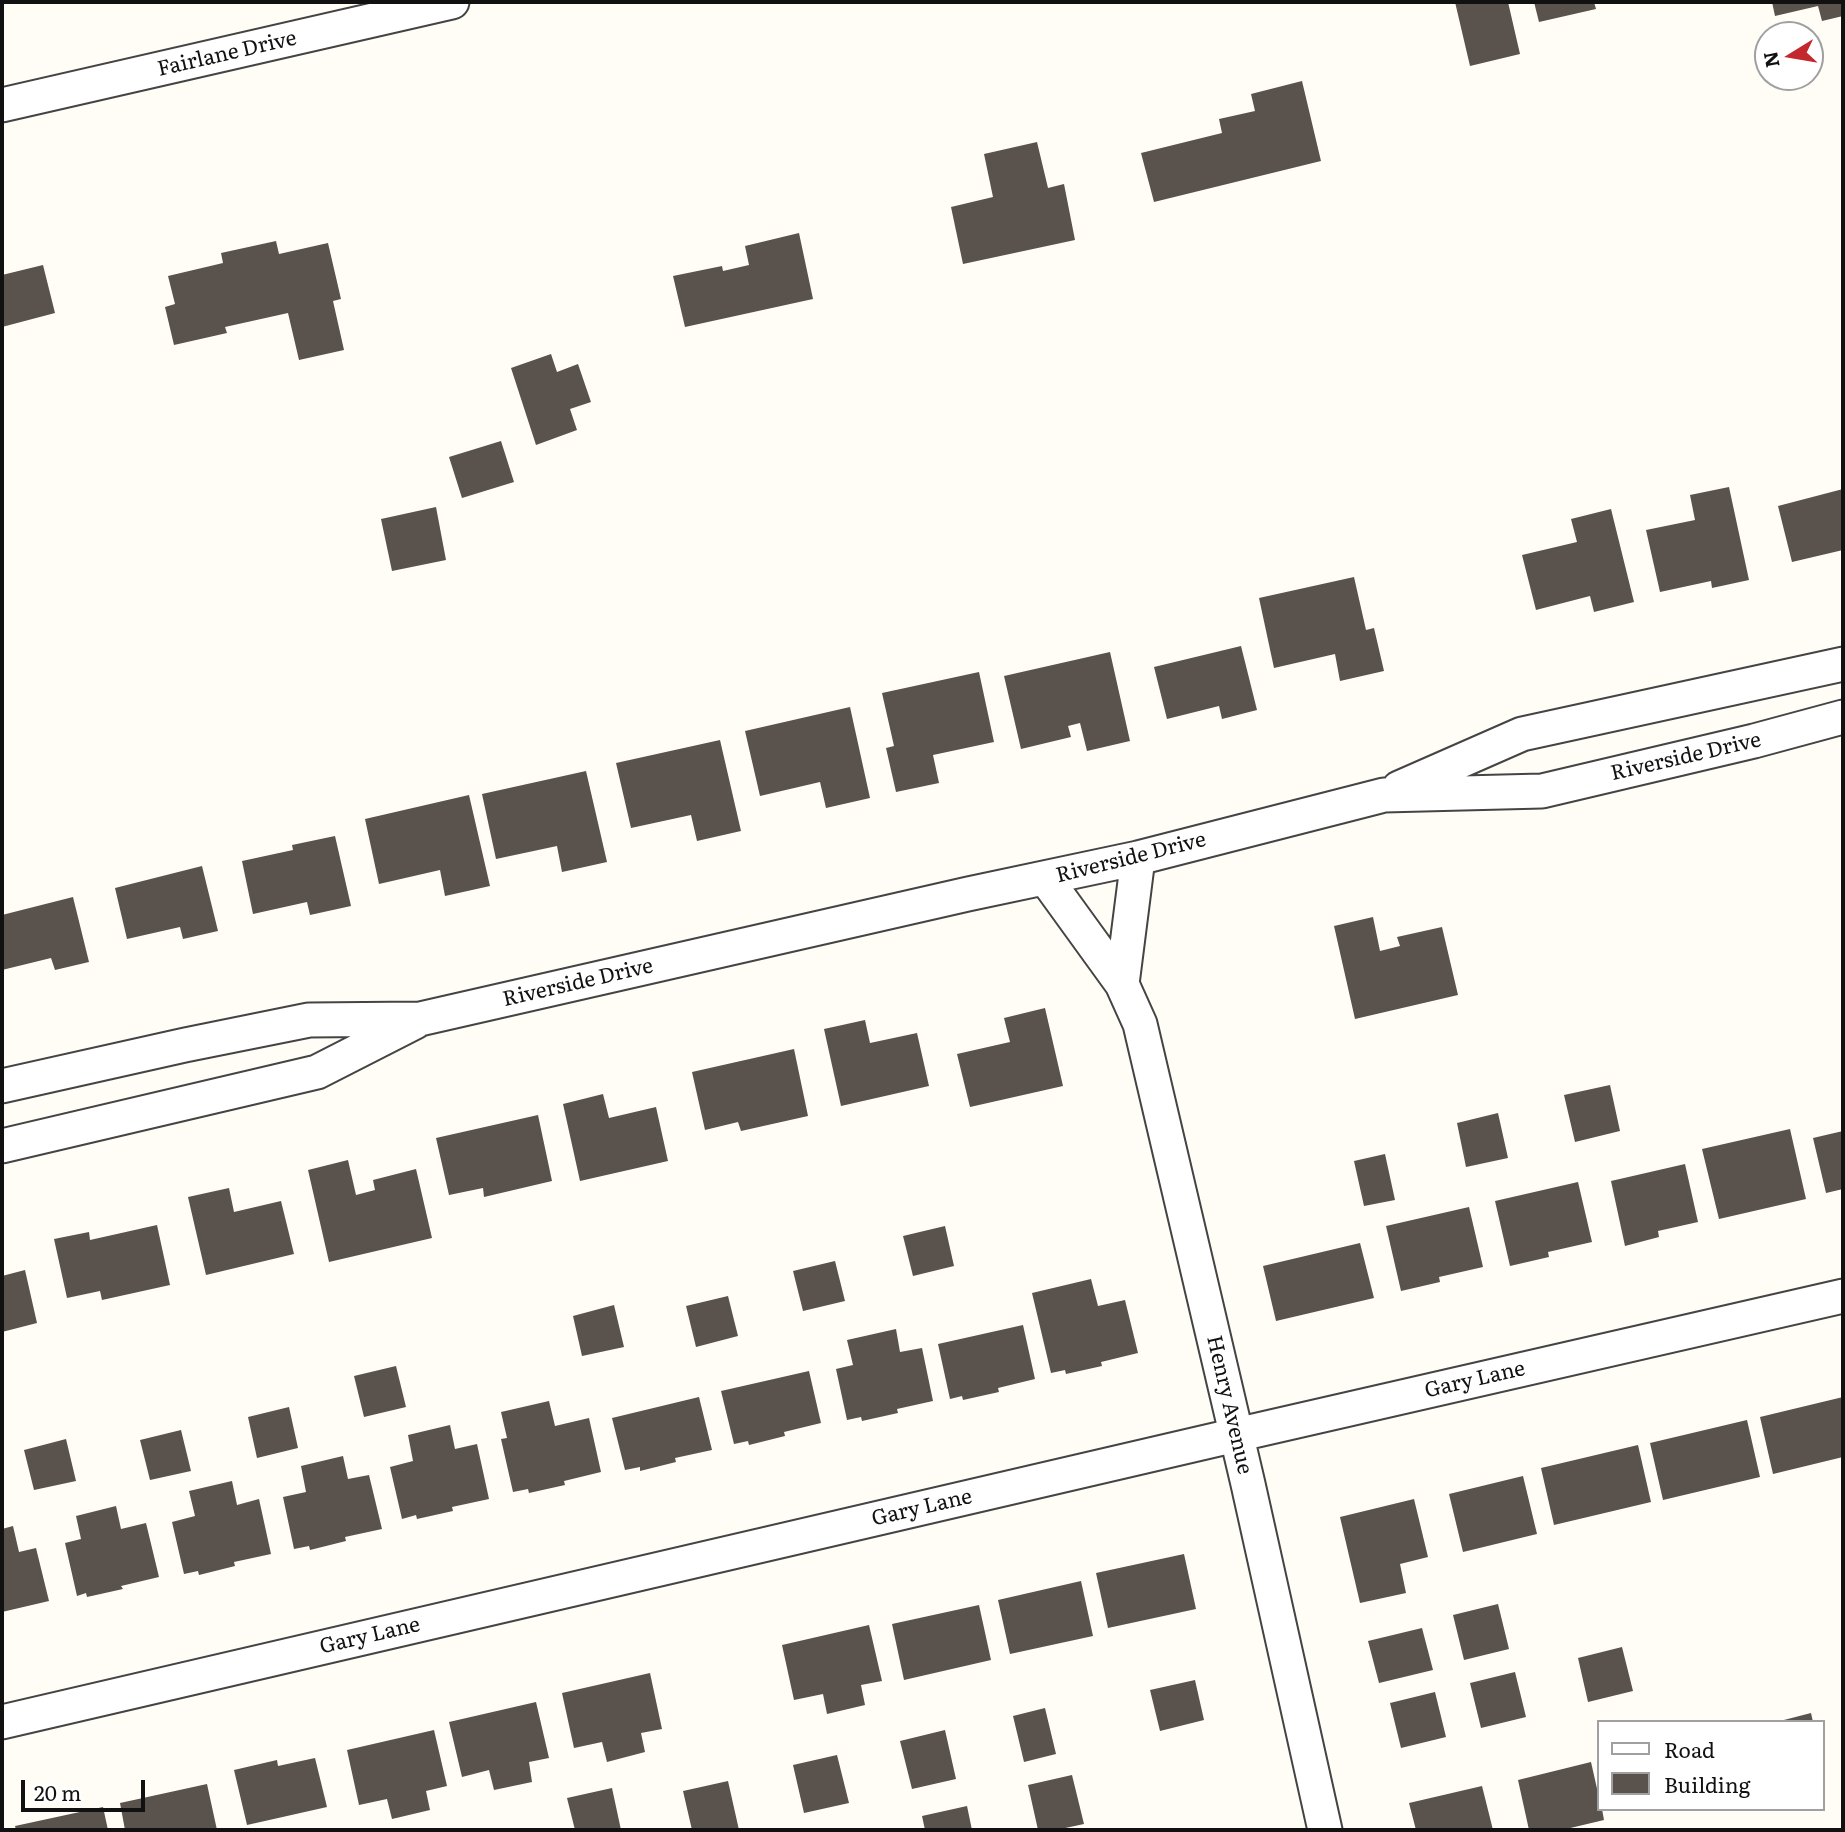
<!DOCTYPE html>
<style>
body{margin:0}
#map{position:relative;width:1845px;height:1832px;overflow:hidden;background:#fffdf5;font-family:Literata,serif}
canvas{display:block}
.frame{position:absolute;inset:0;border:4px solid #111;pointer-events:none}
.legend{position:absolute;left:1597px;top:1720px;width:228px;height:91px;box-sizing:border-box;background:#fff;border:2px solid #a0a0a0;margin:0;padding:9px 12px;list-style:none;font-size:21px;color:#111}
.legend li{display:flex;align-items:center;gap:14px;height:35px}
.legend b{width:35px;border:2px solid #a0a0a0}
.north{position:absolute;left:1754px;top:21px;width:70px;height:70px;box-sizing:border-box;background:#fff;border:2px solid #a0a0a0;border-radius:50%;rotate:259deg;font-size:19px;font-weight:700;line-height:28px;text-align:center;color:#111}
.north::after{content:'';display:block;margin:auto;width:24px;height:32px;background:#c2282d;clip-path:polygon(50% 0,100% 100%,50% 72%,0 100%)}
.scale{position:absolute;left:21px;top:1780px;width:124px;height:32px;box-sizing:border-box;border:4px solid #111;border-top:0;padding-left:9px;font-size:21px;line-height:24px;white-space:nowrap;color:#111;-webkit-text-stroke:5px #fff;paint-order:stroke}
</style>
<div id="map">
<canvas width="1845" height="1832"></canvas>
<div class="frame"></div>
<ul class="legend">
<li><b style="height:9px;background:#fff"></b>Road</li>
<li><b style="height:19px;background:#5a524d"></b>Building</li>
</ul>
<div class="north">N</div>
<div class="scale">20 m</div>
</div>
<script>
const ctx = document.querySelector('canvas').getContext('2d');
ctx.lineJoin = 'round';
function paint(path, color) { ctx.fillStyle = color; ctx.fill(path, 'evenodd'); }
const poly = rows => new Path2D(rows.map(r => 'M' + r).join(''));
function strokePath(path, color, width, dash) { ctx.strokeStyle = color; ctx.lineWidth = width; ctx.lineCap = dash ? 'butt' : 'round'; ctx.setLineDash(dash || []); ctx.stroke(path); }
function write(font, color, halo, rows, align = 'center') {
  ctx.font = font + ' Literata,serif'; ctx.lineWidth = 7; ctx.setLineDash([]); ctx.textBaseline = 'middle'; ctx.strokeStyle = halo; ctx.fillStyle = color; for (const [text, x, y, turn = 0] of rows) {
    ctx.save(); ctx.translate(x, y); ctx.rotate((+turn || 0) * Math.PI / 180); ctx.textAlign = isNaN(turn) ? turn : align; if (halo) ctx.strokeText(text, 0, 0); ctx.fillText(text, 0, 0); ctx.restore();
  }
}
paint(poly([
 [1455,2,1508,2,1520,54,1470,66],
 [1534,2,1594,2,1596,9,1539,22],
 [1772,2,1843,2,1843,16,1822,21,1818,6,1775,16],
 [1302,81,1321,161,1154,202,1141,153,1222,133,1219,119,1255,111,1251,94],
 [1037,142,1048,188,1064,184,1075,240,963,264,951,207,993,197,984,154],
 [799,233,813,299,685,327,673,276,722,266,723,271,749,265,745,246],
 [276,241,279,254,328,243,341,299,333,301,344,350,299,360,288,313,225,327,227,333,174,345,165,307,175,304,168,276,223,263,221,253],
 [43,265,55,313,2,327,2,275],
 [551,354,557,372,578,364,591,402,570,409,577,430,536,445,511,368],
 [501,441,514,482,462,498,449,457],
 [1729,487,1749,580,1712,588,1711,581,1660,592,1646,530,1695,520,1690,495],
 [1843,489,1843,550,1792,562,1778,506],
 [436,507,446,560,392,571,381,519],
 [1611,509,1634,602,1594,612,1590,596,1536,610,1522,555,1577,542,1571,519],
 [1354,577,1366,630,1374,628,1384,671,1340,681,1335,654,1274,668,1259,598],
 [1241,646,1257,710,1222,719,1219,706,1167,719,1154,667],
 [1110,652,1130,741,1087,751,1080,723,1068,726,1071,737,1021,749,1004,676],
 [979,672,994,742,933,755,939,783,896,792,886,748,894,746,882,693],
 [850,707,870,798,826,808,820,782,760,796,745,731],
 [720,740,741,831,697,841,691,815,631,828,616,763],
 [586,771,607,862,562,872,557,846,496,859,482,794],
 [469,795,490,886,445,896,440,870,379,884,365,819],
 [335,836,351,906,310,915,307,902,253,914,242,861,293,850,292,845],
 [202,866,218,931,183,939,180,927,127,939,115,888],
 [73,897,89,962,55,970,51,958,2,970,2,915],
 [1373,917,1380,951,1400,946,1397,937,1442,927,1458,995,1355,1019,1334,926],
 [1045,1008,1063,1086,970,1107,957,1054,1010,1042,1004,1018],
 [865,1020,870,1043,917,1033,929,1086,841,1106,824,1029],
 [794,1049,808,1116,741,1131,738,1122,705,1130,692,1072],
 [1610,1085,1620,1131,1575,1142,1564,1095],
 [603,1094,609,1118,656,1107,668,1161,580,1181,563,1104],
 [1498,1113,1508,1158,1466,1167,1457,1123],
 [538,1115,552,1181,484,1197,483,1188,449,1195,436,1138],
 [1790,1129,1806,1199,1719,1219,1702,1149],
 [1843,1131,1843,1189,1826,1193,1813,1138],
 [1385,1154,1395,1200,1364,1206,1354,1161],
 [348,1160,356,1195,375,1190,373,1180,416,1169,432,1238,329,1262,308,1170],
 [1685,1164,1698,1222,1658,1231,1659,1237,1625,1246,1611,1181],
 [1578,1182,1592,1242,1548,1252,1549,1257,1510,1266,1495,1201],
 [229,1188,234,1212,281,1201,294,1254,206,1275,188,1197],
 [1469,1207,1483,1267,1439,1277,1440,1282,1401,1291,1386,1226],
 [157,1225,170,1285,102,1300,100,1291,67,1298,54,1239,89,1232,90,1240],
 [945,1226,954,1266,913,1276,903,1236],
 [1360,1243,1374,1298,1276,1321,1263,1266],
 [835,1261,845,1301,803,1311,793,1271],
 [25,1270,37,1323,2,1332,2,1276],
 [1091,1279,1098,1306,1125,1300,1138,1353,1101,1362,1102,1366,1066,1374,1065,1370,1051,1373,1032,1293],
 [728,1296,738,1336,696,1347,686,1306],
 [614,1305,624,1347,582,1356,573,1316],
 [1023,1325,1035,1379,998,1388,999,1392,963,1400,962,1396,950,1399,938,1344],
 [896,1329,900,1352,922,1348,933,1401,897,1409,898,1413,862,1421,861,1417,847,1420,836,1369,853,1365,847,1340],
 [396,1366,406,1407,364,1417,354,1376],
 [809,1371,821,1423,784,1432,785,1436,749,1445,748,1441,734,1444,721,1391],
 [699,1397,712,1450,675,1458,676,1462,640,1471,640,1467,625,1470,612,1418],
 [1843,1397,1843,1457,1773,1474,1760,1417],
 [549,1401,555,1426,589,1418,601,1472,564,1481,565,1485,529,1493,528,1489,513,1492,501,1439,507,1438,501,1412],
 [289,1407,298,1448,257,1458,248,1417],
 [1747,1420,1760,1477,1663,1500,1650,1443],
 [450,1425,455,1449,477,1444,489,1499,452,1507,453,1511,417,1519,416,1515,402,1519,390,1467,413,1461,408,1435],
 [181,1430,191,1471,150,1480,140,1440],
 [66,1439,76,1481,34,1490,24,1450],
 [1638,1445,1651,1502,1554,1525,1541,1468],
 [343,1456,348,1479,369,1475,382,1529,345,1537,346,1541,310,1550,309,1546,294,1549,283,1497,306,1492,301,1466],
 [1523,1476,1537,1534,1463,1552,1449,1494],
 [232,1481,237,1505,259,1499,271,1554,234,1562,235,1566,199,1575,198,1571,184,1574,172,1522,195,1516,189,1491],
 [1414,1499,1428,1557,1400,1564,1406,1593,1360,1603,1340,1517],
 [116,1506,121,1529,146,1523,159,1577,121,1586,123,1589,87,1597,86,1593,77,1596,65,1543,81,1539,76,1516],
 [13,1526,19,1552,36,1548,49,1601,2,1612,2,1529],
 [1184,1554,1196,1609,1108,1628,1096,1573],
 [1081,1581,1093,1636,1010,1654,998,1600],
 [1498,1604,1509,1649,1464,1660,1453,1615],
 [979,1605,991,1660,904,1680,892,1624],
 [869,1625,882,1681,861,1685,865,1705,827,1714,823,1694,794,1700,782,1645],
 [1422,1628,1433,1670,1379,1683,1368,1641],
 [1622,1647,1633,1691,1588,1702,1578,1658],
 [1515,1672,1526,1717,1481,1728,1470,1683],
 [650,1673,662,1729,641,1733,645,1752,607,1762,602,1742,574,1748,562,1693],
 [1195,1680,1204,1720,1160,1731,1150,1690],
 [1435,1692,1446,1737,1401,1748,1390,1703],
 [536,1702,549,1758,529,1762,532,1782,494,1790,489,1770,462,1777,449,1722],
 [1045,1708,1056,1754,1024,1762,1013,1716],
 [1811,1713,1813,1722,1780,1722,1780,1721],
 [434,1730,447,1786,426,1791,430,1810,392,1819,387,1799,359,1805,347,1750],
 [945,1730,956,1779,912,1789,900,1741],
 [837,1755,849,1803,804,1813,793,1765],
 [315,1758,327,1807,247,1825,234,1770,277,1760,278,1766],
 [1591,1762,1598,1793,1598,1809,1602,1809,1604,1820,1562,1830,1529,1830,1518,1780],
 [1072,1775,1084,1824,1056,1830,1038,1830,1028,1785],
 [728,1781,739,1830,692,1830,683,1791],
 [207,1784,217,1830,125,1830,120,1803],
 [1482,1786,1493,1830,1416,1830,1409,1803],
 [612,1788,621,1830,575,1830,567,1798],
 [967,1806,972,1830,925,1830,922,1816],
 [103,1807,108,1830,16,1830,15,1826]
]), '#5a524d');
const street = poly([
 [2,105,452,2],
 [1399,788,1522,734,1843,664],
 [1046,879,1122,984,1138,858],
 [1122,984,1140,1024,1248,1484,1325,1830],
 [2,1086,185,1045,309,1020,420,1019,968,894,1138,858,1384,795,1542,791,1754,741,1843,717],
 [2,1146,317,1072,415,1022],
 [2,1722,1236,1435,1843,1296]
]);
strokePath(street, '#444', 37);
strokePath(street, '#fff', 33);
write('21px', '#111', '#fff', [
 ["Fairlane Drive",227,54,-13],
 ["Riverside Drive",1686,757,-13],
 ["Riverside Drive",1131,858,-14],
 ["Riverside Drive",578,983,-13],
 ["Gary Lane",1475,1380,-13],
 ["Henry Avenue",1229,1405,77],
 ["Gary Lane",922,1508,-13],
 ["Gary Lane",370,1636,-13]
]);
</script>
